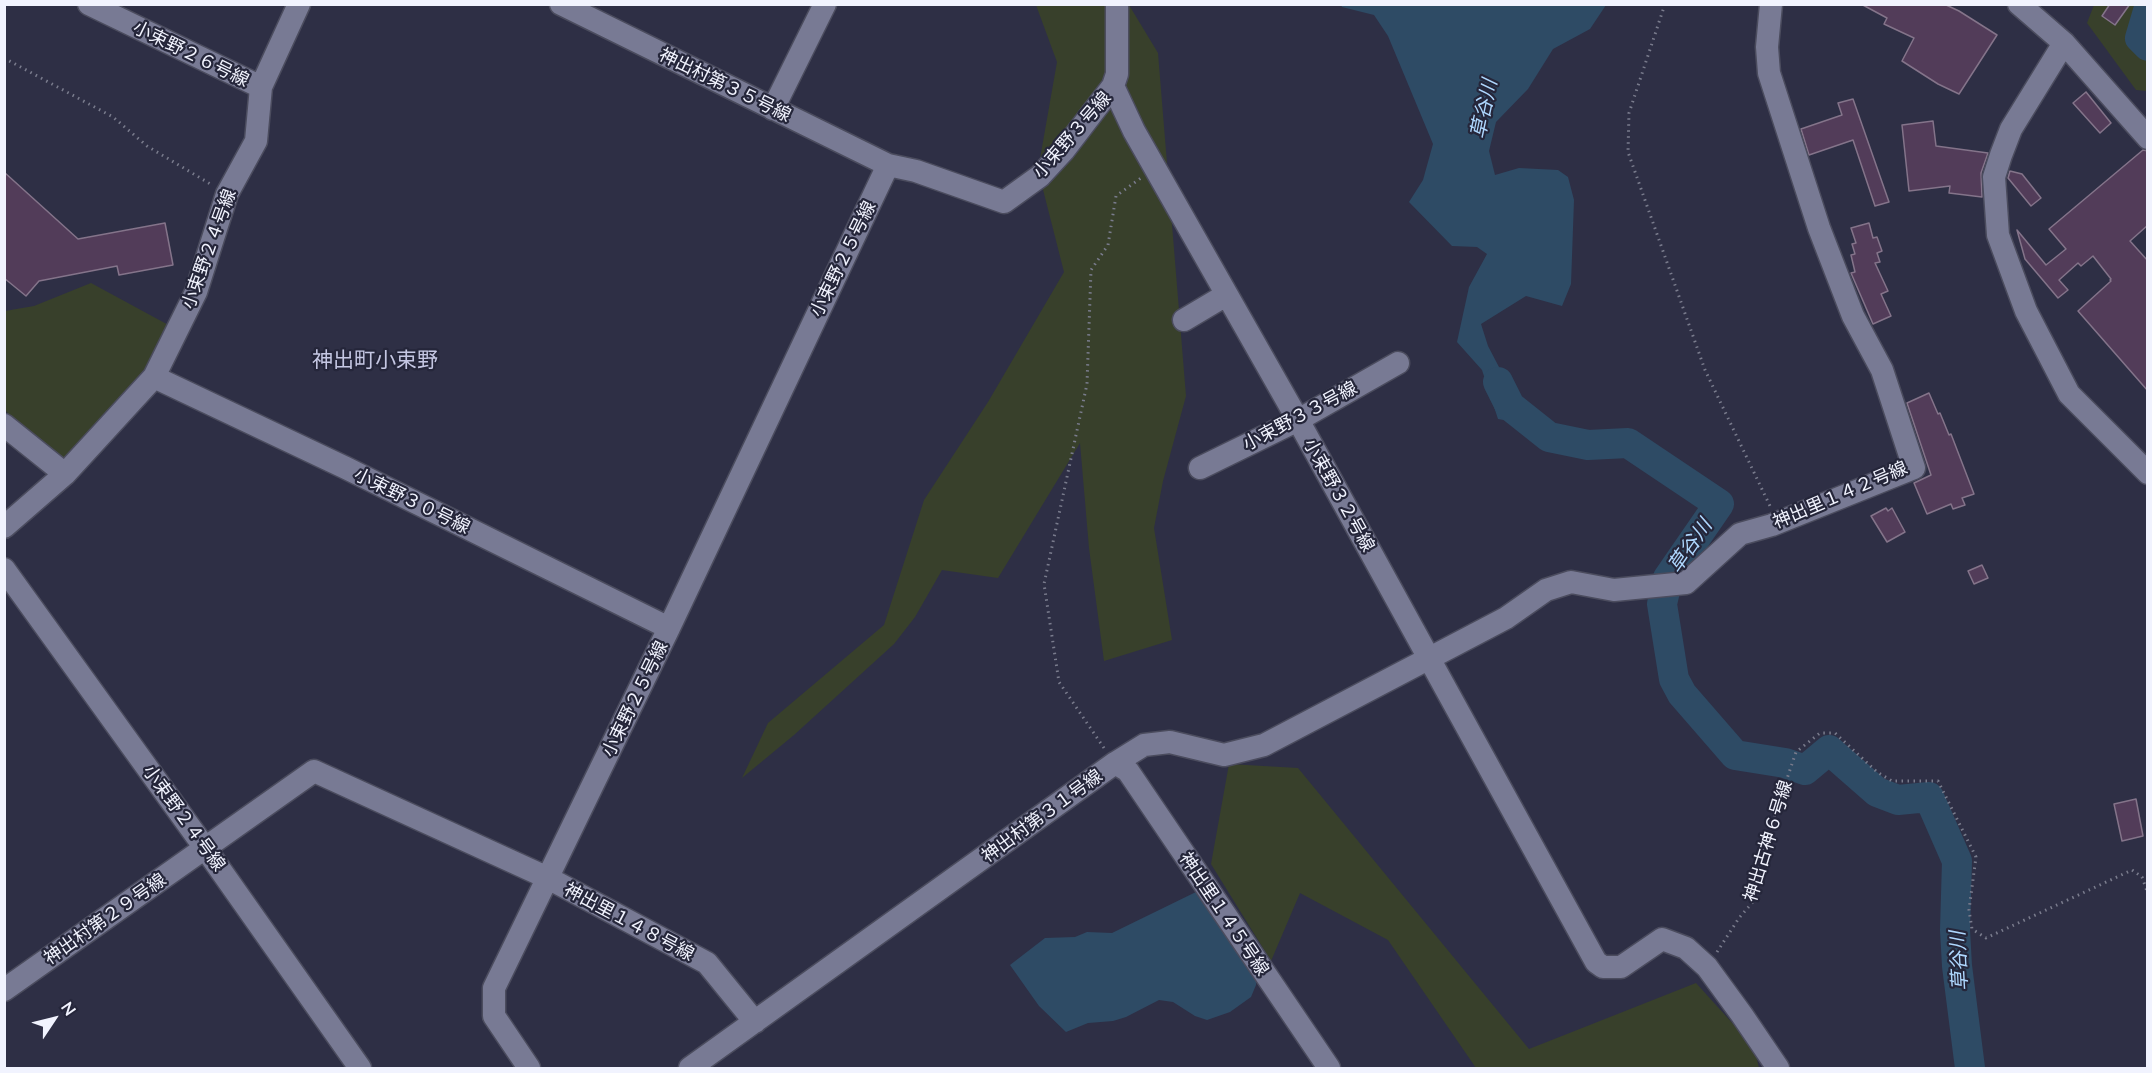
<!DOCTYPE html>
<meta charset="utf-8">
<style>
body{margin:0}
#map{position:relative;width:2152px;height:1073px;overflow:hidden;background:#2e2f45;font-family:Lato,sans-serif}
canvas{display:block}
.frame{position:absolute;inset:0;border:6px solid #f1f3fe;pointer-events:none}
.north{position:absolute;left:24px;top:989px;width:60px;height:60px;-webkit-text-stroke:4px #25263a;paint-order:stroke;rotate:55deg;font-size:16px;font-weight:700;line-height:24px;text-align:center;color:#f1f3fe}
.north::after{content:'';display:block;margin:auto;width:21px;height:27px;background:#f1f3fe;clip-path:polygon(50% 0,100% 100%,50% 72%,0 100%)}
</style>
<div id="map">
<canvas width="2152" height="1073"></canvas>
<div class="frame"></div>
<div class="north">N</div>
</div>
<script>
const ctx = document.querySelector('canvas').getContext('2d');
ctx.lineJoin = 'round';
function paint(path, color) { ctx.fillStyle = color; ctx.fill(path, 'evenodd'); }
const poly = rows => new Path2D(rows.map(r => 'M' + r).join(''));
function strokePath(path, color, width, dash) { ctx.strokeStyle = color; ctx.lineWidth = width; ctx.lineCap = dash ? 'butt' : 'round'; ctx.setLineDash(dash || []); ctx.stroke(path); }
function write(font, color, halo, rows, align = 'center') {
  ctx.font = font + ' Lato,"Noto Sans JP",sans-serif'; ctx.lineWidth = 4.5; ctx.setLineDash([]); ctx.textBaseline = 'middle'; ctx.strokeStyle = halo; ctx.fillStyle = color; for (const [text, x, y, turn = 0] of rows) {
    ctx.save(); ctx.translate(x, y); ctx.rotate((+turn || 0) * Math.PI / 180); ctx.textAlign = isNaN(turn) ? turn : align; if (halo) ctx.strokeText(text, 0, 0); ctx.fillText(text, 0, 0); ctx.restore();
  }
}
paint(poly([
 [1036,5,1129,5,1158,53,1186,396,1163,481,1154,528,1172,640,1104,661,1089,548,1080,443,998,578,942,570,915,617,894,644,794,735,742,778,768,723,884,625,924,500,988,402,1064,272,1038,170,1057,62],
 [2094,5,2147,5,2147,91,2136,90,2087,23],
 [91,283,174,328,149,375,68,465,33,441,5,410,5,311,34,306],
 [1229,764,1298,768,1529,1049,1696,983,1754,1047,1759,1068,1476,1068,1388,940,1300,893,1271,961,1211,864]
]), '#38402b');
paint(poly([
 [1341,5,1606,5,1590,29,1553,49,1528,89,1496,122,1489,151,1495,175,1519,168,1558,170,1568,177,1574,200,1571,284,1562,306,1526,296,1481,324,1488,346,1522,411,1521,423,1498,419,1482,370,1457,342,1469,287,1487,254,1477,247,1452,246,1409,202,1423,180,1433,144,1388,36,1374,15,1342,7],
 [1198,891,1257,973,1256,985,1251,997,1230,1012,1207,1020,1195,1016,1173,1002,1159,1000,1126,1017,1113,1021,1088,1023,1066,1032,1039,1006,1010,965,1045,938,1075,937,1087,932,1112,933]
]), '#2e4b65');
strokePath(poly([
 [2148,11,2140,38,2148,46],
 [1498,382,1510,406,1549,437,1588,445,1628,443,1719,504,1668,578,1662,604,1674,679,1682,694,1735,755,1785,763,1805,770,1829,750,1877,792,1898,800,1929,797,1957,861,1955,930,1957,966,1970,1068]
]), '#2e4b65', 30);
const building = poly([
 [1861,4,1944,4,1959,11,1997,35,1959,94,1938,84,1902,61,1914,38,1884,24,1887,18,1861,4],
 [2110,4,2130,4,2115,25,2102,16,2110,4],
 [2086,92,2111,123,2100,133,2073,103,2086,92],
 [1853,99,1889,202,1875,206,1853,140,1809,155,1801,129,1842,115,1838,103,1853,99],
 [1933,121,1936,146,1988,153,1981,173,1982,197,1949,193,1950,186,1909,191,1902,125,1933,121],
 [2143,150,2148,151,2148,225,2130,241,2148,261,2148,391,2078,311,2111,281,2110,280,2111,279,2093,256,2081,266,2078,263,2059,280,2068,290,2058,298,2025,259,2017,230,2046,265,2066,249,2049,229,2143,150],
 [2010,171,2022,174,2041,198,2031,206,2008,178,2010,171],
 [4,172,78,239,165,223,173,265,119,275,117,266,39,281,26,296,4,278,4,172],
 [1869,223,1873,238,1877,237,1882,251,1877,253,1880,262,1875,263,1888,291,1881,294,1891,316,1873,324,1851,273,1855,272,1851,255,1855,254,1852,244,1856,243,1851,228,1869,223],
 [1929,393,1938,414,1940,413,1949,435,1951,434,1974,494,1962,498,1965,505,1953,509,1951,504,1927,514,1914,483,1931,475,1907,403,1929,393],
 [1886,508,1888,511,1892,508,1905,532,1887,542,1871,516,1886,508],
 [1982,565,1988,578,1974,584,1968,571,1982,565],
 [2136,799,2143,836,2122,841,2114,804,2136,799]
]);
paint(building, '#523c59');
strokePath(building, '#84748a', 1.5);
const minor = poly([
 [89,4,261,87],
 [561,4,888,165,916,171,1004,202,1040,176,1064,150,1113,86,1117,74,1117,4],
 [2019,4,2064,43,2148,138],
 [2064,43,2011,129,2001,155,1994,177,1998,235,2026,311,2069,394,2148,473],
 [1113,86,1134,131,1298,420,1596,962,1603,967,1621,967,1662,939,1686,948,1707,967,1742,1015,1778,1068],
 [773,109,825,4],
 [1184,320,1226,295],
 [154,377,346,468,669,628],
 [4,425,65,474],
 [1200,468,1298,420,1398,363],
 [4,527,65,474,154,377,196,292,227,194,256,141,261,87,299,4],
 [4,569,205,848,360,1068],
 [1115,763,1128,771,1329,1068],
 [4,990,314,771,548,878,707,963,755,1022],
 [529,1068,494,1016,494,988,669,628,888,165],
 [690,1068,1115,763,1144,745,1170,742,1224,755,1264,745,1506,618,1546,590,1571,582,1614,590,1686,583,1740,534,1772,525,1914,468,1882,370,1853,316,1819,228,1769,73,1767,47,1771,4]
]);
strokePath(minor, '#4b4c5e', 25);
strokePath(poly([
 [1665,4,1629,113,1628,152,1705,370,1770,506],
 [4,58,113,117,147,146,212,185],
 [1104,748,1059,682,1044,584,1087,384,1091,270,1108,245,1116,196,1141,178],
 [1717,952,1739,918,1752,903,1758,881,1761,856,1796,752,1820,733,1835,733,1877,772,1892,781,1938,781,1976,857,1969,910,1972,929,1986,938,2132,870,2142,877,2148,894]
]), '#7a7c8d', 3, [1.5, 4.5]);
strokePath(minor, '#787a94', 22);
write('18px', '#f1f3fe', '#25263a', [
 ["小束野２６号線",191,54,26],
 ["神出村第３５号線",725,85,26],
 ["小束野３号線",1072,135,-49],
 ["小束野２４号線",209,249,-70],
 ["小束野２５号線",843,259,-64],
 ["小束野３３号線",1300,416,-28],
 ["小束野３２号線",1339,495,61],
 ["神出里１４２号線",1840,495,-23],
 ["小束野３０号線",412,501,26],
 ["小束野２５号線",635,699,-64],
 ["神出村第３１号線",1042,816,-36],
 ["小束野２４号線",184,818,54],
 ["神出古神６号線",1768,841,-73],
 ["神出里１４５号線",1224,914,56],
 ["神出村第２９号線",105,919,-35],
 ["神出里１４８号線",629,922,28]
]);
write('italic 20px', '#aed7fe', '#25263a', [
 ["草谷川",1484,109,-78],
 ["草谷川",1690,546,-55],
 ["草谷川",1959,961,-93]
]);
write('21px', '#c5c7e3', '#25263a', [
 ["神出町小束野",375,360]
]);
</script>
